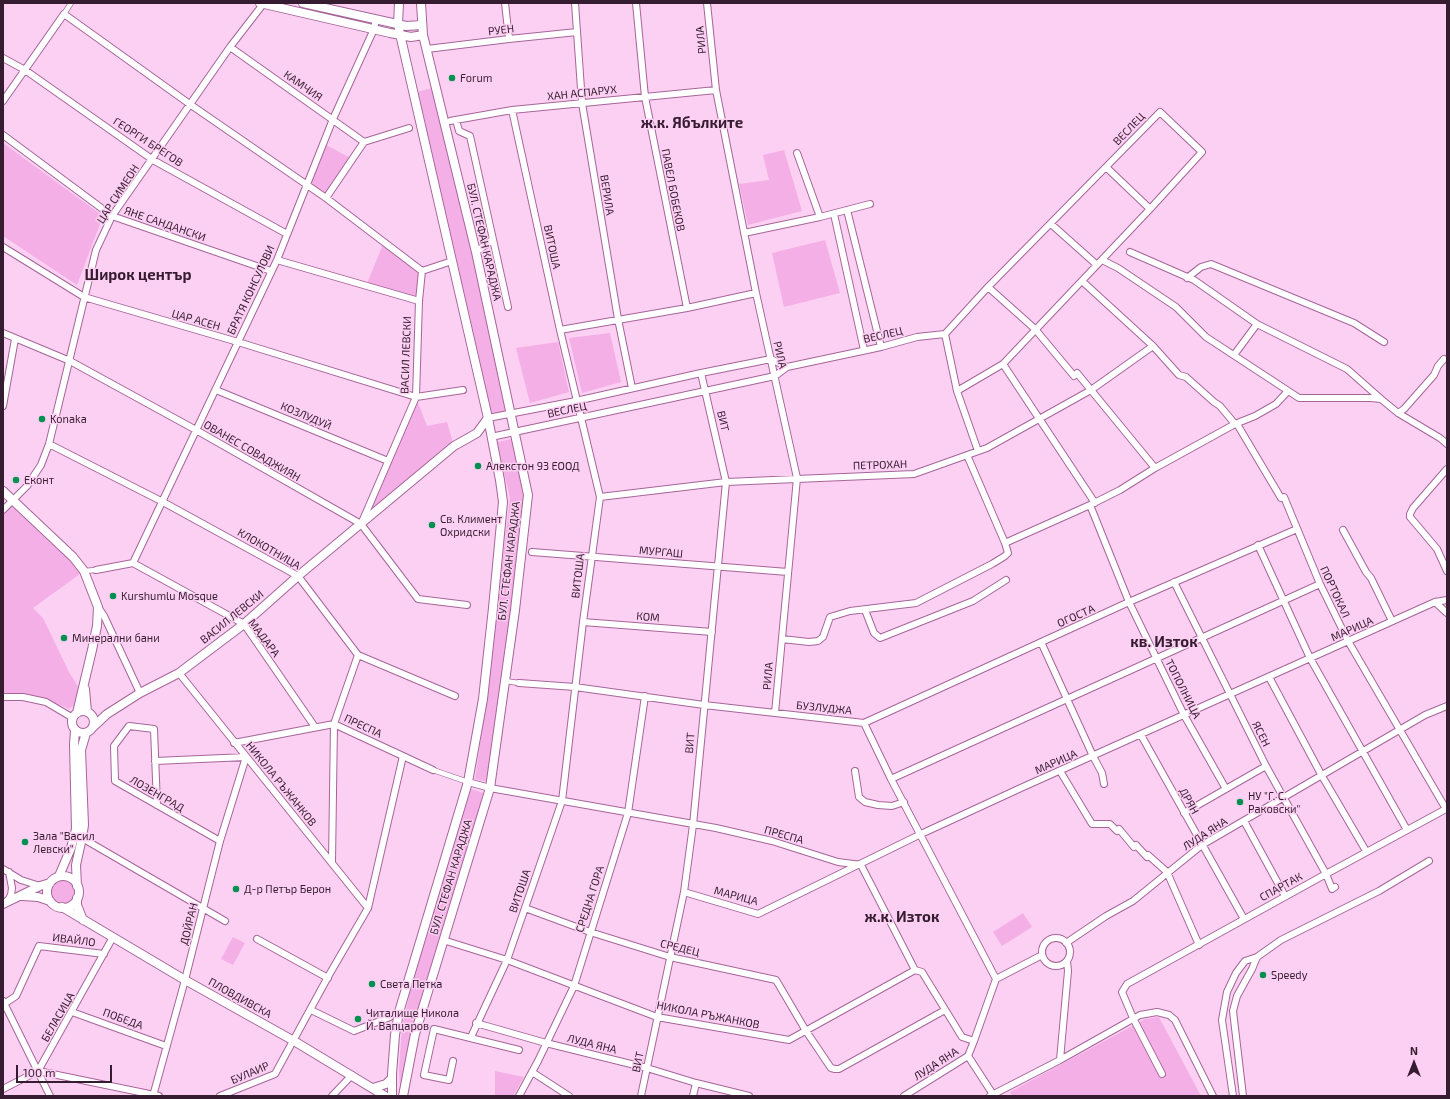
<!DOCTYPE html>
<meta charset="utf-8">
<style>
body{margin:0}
#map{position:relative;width:1450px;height:1099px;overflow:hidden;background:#fcd0f2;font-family:"Exo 2",sans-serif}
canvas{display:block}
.frame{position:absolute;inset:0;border:4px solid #361c31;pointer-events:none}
.north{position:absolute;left:1394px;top:1043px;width:40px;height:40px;-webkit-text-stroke:3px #fcd0f2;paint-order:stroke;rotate:0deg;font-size:11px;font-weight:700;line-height:16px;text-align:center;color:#361c31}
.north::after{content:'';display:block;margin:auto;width:14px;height:18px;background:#361c31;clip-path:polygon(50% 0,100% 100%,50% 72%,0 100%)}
.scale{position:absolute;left:16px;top:1065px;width:96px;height:18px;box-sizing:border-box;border:2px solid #361c31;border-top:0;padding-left:5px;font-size:12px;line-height:14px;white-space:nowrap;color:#361c31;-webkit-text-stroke:3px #fcd0f2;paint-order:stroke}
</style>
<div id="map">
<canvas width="1450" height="1099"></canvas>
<div class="frame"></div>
<div class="north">N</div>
<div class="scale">100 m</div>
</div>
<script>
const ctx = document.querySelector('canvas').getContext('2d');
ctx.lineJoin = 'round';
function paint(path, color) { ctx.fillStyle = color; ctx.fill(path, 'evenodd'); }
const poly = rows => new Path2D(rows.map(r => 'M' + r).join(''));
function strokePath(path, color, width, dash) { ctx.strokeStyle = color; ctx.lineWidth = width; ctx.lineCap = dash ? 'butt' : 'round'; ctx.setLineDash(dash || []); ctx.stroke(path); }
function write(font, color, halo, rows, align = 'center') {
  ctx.font = font + ' "Exo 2",sans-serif'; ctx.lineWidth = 3; ctx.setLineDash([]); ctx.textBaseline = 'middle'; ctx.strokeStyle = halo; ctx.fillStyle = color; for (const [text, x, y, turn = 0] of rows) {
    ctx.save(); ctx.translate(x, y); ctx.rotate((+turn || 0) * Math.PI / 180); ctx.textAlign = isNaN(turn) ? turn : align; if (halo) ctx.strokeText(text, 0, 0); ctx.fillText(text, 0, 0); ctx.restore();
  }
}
paint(poly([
 [436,87,510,414,488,418,413,93],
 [3,143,103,216,77,285,3,236],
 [323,143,352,159,326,198,306,185],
 [784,150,802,211,748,225,739,184,769,180,763,155],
 [825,240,840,293,784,307,772,253],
 [384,242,422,271,419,301,366,286],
 [610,333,621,382,582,393,569,338],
 [558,342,569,392,530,403,516,348],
 [416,397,427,426,447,422,454,446,361,524],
 [512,439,524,497,511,614,489,782,475,779,485,711,510,498,497,442],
 [13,500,84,571,33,608,43,618,69,672,79,688,74,706,70,708,69,709,48,700,36,697,25,695,3,695,3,512],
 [471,789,486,794,414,1028,400,1088,399,1069,402,1026,415,972],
 '50 892a12 12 0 1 1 24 0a12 12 0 1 1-24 0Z',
 [1023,913,1032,927,1002,946,993,932],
 [233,937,245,943,233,965,221,959],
 [1159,1017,1201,1096,1012,1096,1010,1092,1145,1019],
 [495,1071,524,1077,513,1096,495,1096]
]), '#f4afe6');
const pedestrian = poly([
 [64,14,71,3],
 [84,571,96,570],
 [505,681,519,683],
 [433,770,468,782]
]);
const minor = poly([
 [505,3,509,39],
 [575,3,582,103,618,319,632,388],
 [636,3,645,97,687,308],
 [707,3,716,90,756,293,797,478,775,713],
 [230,47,364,142],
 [427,49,509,39,577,32],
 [3,58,25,70,153,160,287,234],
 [3,101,64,14,191,105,326,198,422,271,452,261],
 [456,120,459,131,470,136,508,307],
 [450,121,512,110,716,90],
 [3,135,112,216,271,271],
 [797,153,820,217],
 [1106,167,1150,209],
 [326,198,364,142,409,128],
 [847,210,881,347],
 [834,214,864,350],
 [1051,224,1097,265],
 [744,233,820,217,870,204],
 [3,247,84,297,238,342,416,397,463,390],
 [476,252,492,240],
 [1130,252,1194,280,1257,324,1347,369,1381,399],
 [277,260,419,301],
 [1102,260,1118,268,1176,307,1206,337,1299,398,1371,398,1381,399,1398,413,1440,438,1447,444],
 [1187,278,1201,267,1211,264,1354,323,1384,342],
 [1082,281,1153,346,1179,375,1186,377,1214,402,1220,406,1235,424],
 [988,287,1035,329,1074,376,1077,373,1155,468],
 [560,330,687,308,756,293],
 [3,333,70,361,196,430,361,524,418,599,467,605],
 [945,334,957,391,978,451],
 [1234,355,1257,324],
 [1003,364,1095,503],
 [216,390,388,461],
 [3,406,15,339],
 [1398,413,1404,409,1434,375,1438,366,1444,359],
 [488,418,576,401,701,373,771,359,787,367],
 [491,437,775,376,787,367,881,347,917,337,945,334,988,287,1160,112,1202,152,1150,209,1003,364,957,391],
 [49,444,163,502,298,576,358,655,455,696],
 [967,455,1005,543],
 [1447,469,1413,508,1410,514,1410,517,1437,549,1447,571],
 [600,497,726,482,914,474,987,448,1091,390,1153,346],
 [1090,505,1129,602,1184,715,1226,789],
 [3,510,27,486,41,465,49,444,96,250,112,216,230,47,264,3],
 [362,522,416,397,419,301,422,271],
 [1343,530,1366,572,1371,578,1392,621],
 [1258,545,1310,658,1407,830],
 [532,552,788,572],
 [133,563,277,260,333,119,374,29,376,19],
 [133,563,244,624,315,727],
 [96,570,133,563],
 [1174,582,1266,766,1326,874,1332,889,1335,887],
 [1435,602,1447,613],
 [98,607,104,616,140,693],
 [865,610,874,633,880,638,973,601,1006,580],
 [583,622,712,632],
 [782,639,809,642,818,641,823,637,830,617,850,611,916,603,992,564,1005,556,1008,553,1005,543,1090,505,1120,490,1155,468,1235,424,1255,416,1276,404,1288,391],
 [1041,642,1093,756,1102,773,1104,784],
 [179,673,368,908],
 [1269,677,1322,776,1366,851],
 [519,683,575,687,704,705,864,723],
 [3,697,23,697,46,702,73,718],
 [864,723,1129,602,1297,529],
 [864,723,891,779,996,979],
 [1141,735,1244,919],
 [234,743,334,724,433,770],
 [855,771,859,797,865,802,878,805,892,806,904,802],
 [1060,771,1092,824,1110,824,1117,831,1119,829,1134,847,1136,845,1147,857,1148,855,1167,872,1199,945],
 [891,779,1320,584],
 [468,782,490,788,716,828,772,841,838,862,861,865,915,970,922,972,962,1037,974,1041],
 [157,805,154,729,129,726,114,746,115,781,220,841],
 [1184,813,1266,766],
 [1244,821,1285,896],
 [82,838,225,921],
 [332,862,334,724,358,655],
 [3,869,21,880,40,886],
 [684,892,758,914,921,834,1023,787,1435,602,1447,600],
 [7,902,11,895,12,888,9,872],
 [525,908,590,932,670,957,776,980,806,1031,831,1068,835,1069,839,1069,945,1010],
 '1042 952a14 14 0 1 1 28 0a14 14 0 1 1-28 0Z',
 [257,939,328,978],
 [443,940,507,960,657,1017,789,1040,915,970],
 [1066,943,1106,916,1133,901,1202,845,1425,715,1447,706],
 [3,1001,50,1096],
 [4,1004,16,996,39,946,104,954],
 [311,1010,354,1031,390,1017],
 [72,1012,166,1046],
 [476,1023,546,1043,647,1068,696,1083,749,1096],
 [471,1037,507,960,562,801,583,622,600,497,560,330,512,110],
 [968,1056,994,1096],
 [1060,1060,1068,971,1067,961],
 [453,1061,449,1080,424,1075,434,1029,519,1050],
 [38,1071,159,1096],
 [532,1072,569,1096],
 [1162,1074,1133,1018,1122,992,1127,984,1326,874,1446,809,1348,641,1320,584,1284,497,1281,498,1237,424],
 [3,1089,38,1071,113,937],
 [153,1096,185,980,220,841,246,757,155,761],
 [220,1096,275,1074,329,975,368,908,403,756],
 [332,1096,352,1075],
 [519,1096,538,1061,574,986,628,813,645,696],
 [641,1096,684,892,693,825,726,482,701,373],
 [693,1096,696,1083],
 [904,1096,968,1056,974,1041,996,979,1042,955],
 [990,1096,1060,1060,1140,1015,1157,1012,1169,1015,1175,1020,1213,1096],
 [1233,1096,1222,1020,1227,992,1236,973,1245,961,1257,957,1281,940,1379,891,1429,861],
 [1243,1096,1233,1011,1237,996,1252,969,1257,957]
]);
const tertiary = poly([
 [260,3,390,33,411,37,423,35],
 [303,3,406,26,422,25],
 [3,491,73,557,84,571,98,607,97,626,92,650,77,713],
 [85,689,87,712],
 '72 722a11 11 0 1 1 22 0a11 11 0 1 1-22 0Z',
 [93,727,107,714,140,693,179,673,244,624,298,576,454,446,477,433,488,418],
 [59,876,71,848,76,829,74,744,75,731],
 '47 892a16 16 0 1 1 32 0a16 16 0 1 1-32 0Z',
 [77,886,76,865,82,838,84,825,81,750,86,733],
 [22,896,38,897,50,901],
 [77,898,77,905,83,920],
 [3,904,40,886,50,883],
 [62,907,185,980,294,1041,385,1096],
 [373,1088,386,1084,391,1079],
 [392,1096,392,1074,395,1035,399,1012,468,782,483,699,493,608,503,502,500,480,488,418,400,34,398,24,399,3],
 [403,1096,415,1034,490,788,515,610,528,495,476,252,423,35,421,3]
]);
strokePath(pedestrian, '#a66599', 6);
strokePath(minor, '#a66599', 8);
strokePath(tertiary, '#a66599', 10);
strokePath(pedestrian, '#fff', 4.5);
strokePath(minor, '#fff', 6);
strokePath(tertiary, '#fff', 8);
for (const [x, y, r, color] of [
 [452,78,4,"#00904f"],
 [42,419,4,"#00904f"],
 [478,466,4,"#00904f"],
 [16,480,4,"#00904f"],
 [432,525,4,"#00904f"],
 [113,596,4,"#00904f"],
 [64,638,4,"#00904f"],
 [1240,802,4,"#00904f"],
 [25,842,4,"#00904f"],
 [236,889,4,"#00904f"],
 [1263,975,4,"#00904f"],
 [372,984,4,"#00904f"],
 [358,1019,4,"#00904f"]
]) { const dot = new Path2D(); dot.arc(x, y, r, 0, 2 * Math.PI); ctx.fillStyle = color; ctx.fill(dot); strokePath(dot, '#fcd0f2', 1.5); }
write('11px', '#361c31', '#fcd0f2', [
 ["РУЕН",501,30,-7],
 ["РИЛА",701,40,-96],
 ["КАМЧИЯ",303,86,35],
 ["ХАН АСПАРУХ",582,93,-6],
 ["ВЕСЛЕЦ",1129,129,-46],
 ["ГЕОРГИ БРЕГОВ",148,142,33],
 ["ПАВЕЛ БОБЕКОВ",673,190,79],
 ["ЦАР СИМЕОН",118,194,-57],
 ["ВЕРИЛА",607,195,81],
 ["ЯНЕ САНДАНСКИ",165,224,19],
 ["БУЛ. СТЕФАН КАРАДЖА",484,242,77],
 ["ВИТОША",552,247,78],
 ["БРАТЯ КОНСУЛОВИ",251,290,-65],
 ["ЦАР АСЕН",196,320,16],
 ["ВЕСЛЕЦ",883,335,-13],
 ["ВАСИЛ ЛЕВСКИ",406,355,-88],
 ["РИЛА",780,355,77],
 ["ВЕСЛЕЦ",567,410,-12],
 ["КОЗЛУДУЙ",306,416,23],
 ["ВИТ",723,421,77],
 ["ОВАНЕС СОВАДЖИЯН",252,451,30],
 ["ПЕТРОХАН",880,465,-2],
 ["КЛОКОТНИЦА",269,549,30],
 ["МУРГАШ",661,552,5],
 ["БУЛ. СТЕФАН КАРАДЖА",509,561,-83],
 ["ВИТОША",578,576,-83],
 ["ПОРТОКАЛ",1335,592,65],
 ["ОГОСТА",1076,616,-24],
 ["ВАСИЛ ЛЕВСКИ",232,617,-39],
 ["КОМ",648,617,5],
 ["МАРИЦА",1352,629,-24],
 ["МАДАРА",264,638,53],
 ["РИЛА",768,676,-85],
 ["ТОПОЛНИЦА",1183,689,63],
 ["БУЗЛУДЖА",824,708,6],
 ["ПРЕСПА",363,726,25],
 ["ЯСЕН",1261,734,63],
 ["ВИТ",690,743,-85],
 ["МАРИЦА",1056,762,-24],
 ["НИКОЛА РЪЖАНКОВ",281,784,51],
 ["ЛОЗЕНГРАД",157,794,30],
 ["ДРЯН",1189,801,61],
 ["ЛУДА ЯНА",1205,834,-33],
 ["ПРЕСПА",784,835,16],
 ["БУЛ. СТЕФАН КАРАДЖА",451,877,-73],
 ["СПАРТАК",1281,887,-29],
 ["ВИТОША",520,891,-71],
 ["МАРИЦА",736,896,15],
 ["СРЕДНА ГОРА",590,899,-72],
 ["ДОЙРАН",189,924,-76],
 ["ИВАЙЛО",74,940,7],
 ["СРЕДЕЦ",680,948,14],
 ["ПЛОВДИВСКА",240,998,29],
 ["НИКОЛА РЪЖАНКОВ",708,1015,11],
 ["БЕЛАСИЦА",58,1017,-60],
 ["ПОБЕДА",123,1019,20],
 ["ЛУДА ЯНА",592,1044,14],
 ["ВИТ",638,1062,-78],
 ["ЛУДА ЯНА",936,1064,-33],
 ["БУЛАИР",250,1073,-23]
]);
write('11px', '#361c31', '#fcd0f2', [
 ["Forum",460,78],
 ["Konaka",50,419],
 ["Алекстон 93 ЕООД",486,466],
 ["Еконт",24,480],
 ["Св. Климент",440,519],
 ["Охридски",440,532],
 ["Kurshumlu Mosque",121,596],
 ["Минерални бани",72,638],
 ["НУ \"Г. С.",1248,796],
 ["Раковски\"",1248,809],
 ["Зала \"Васил",33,836],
 ["Левски\"",33,849],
 ["Д-р Петър Берон",244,889],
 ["Speedy",1271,975],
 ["Света Петка",380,984],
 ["Читалище Никола",366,1013],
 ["Й. Вапцаров",366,1026]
], 'left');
write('bold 15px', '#361c31', '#fcd0f2', [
 ["ж.к. Ябълките",692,123],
 ["Широк център",138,275],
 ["кв. Изток",1164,642],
 ["ж.к. Изток",902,917]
]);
</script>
